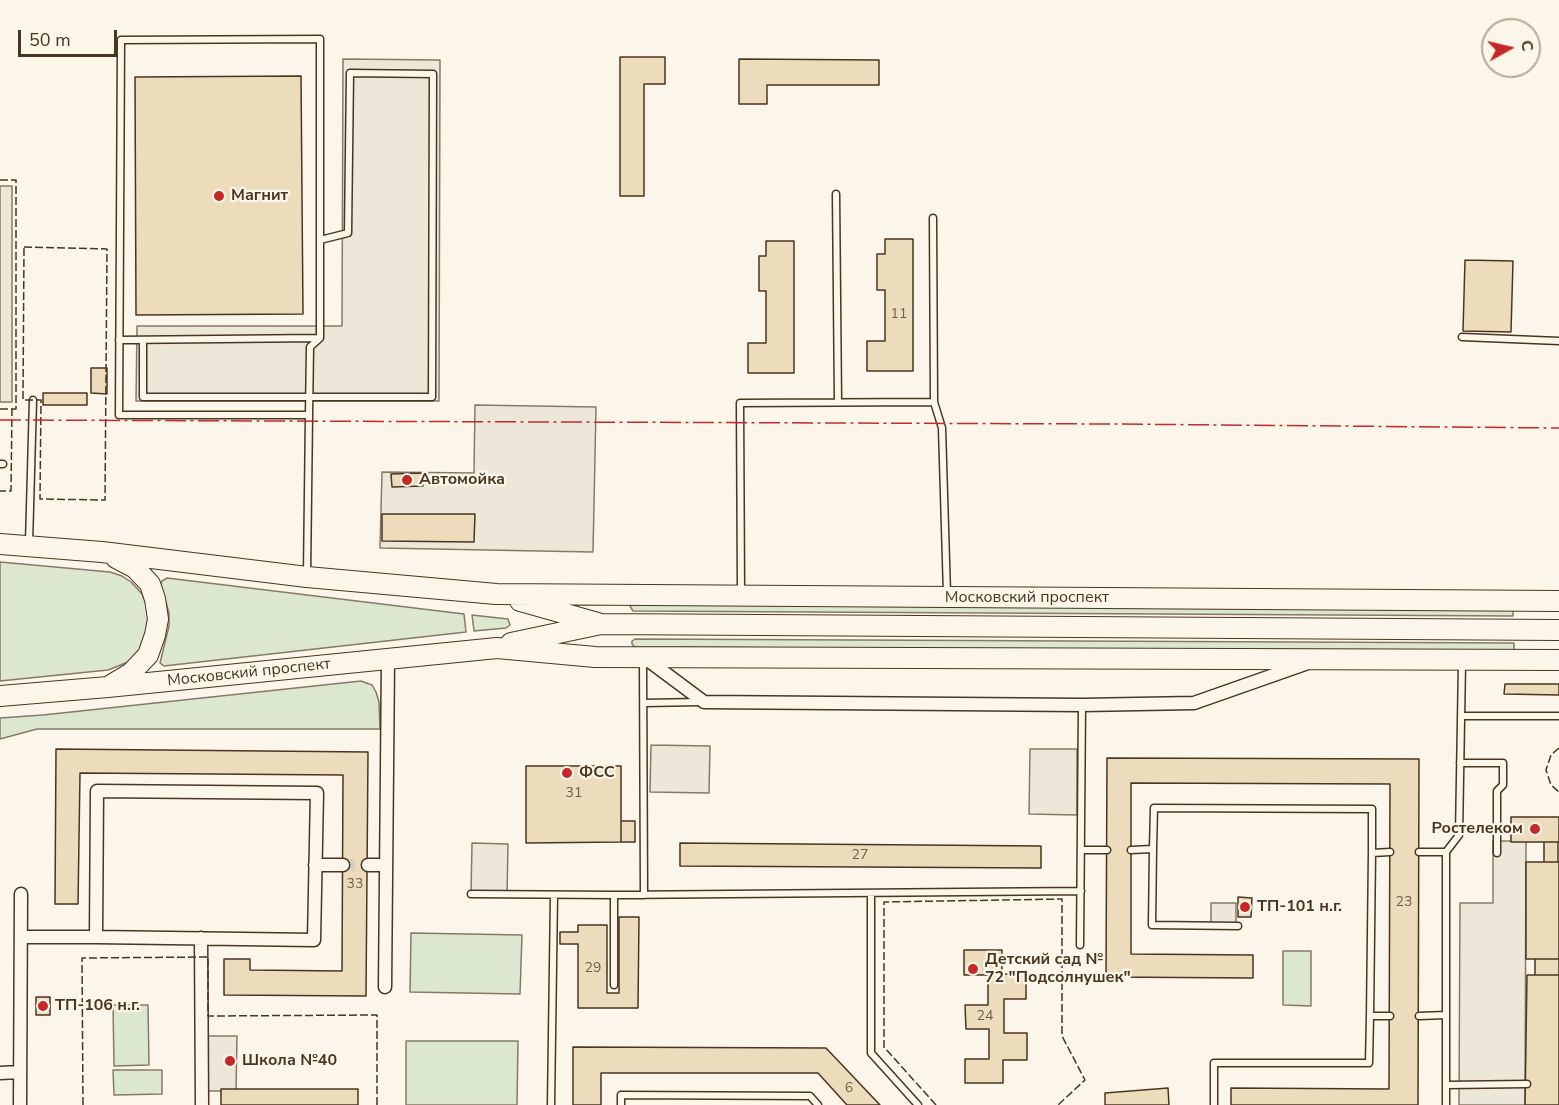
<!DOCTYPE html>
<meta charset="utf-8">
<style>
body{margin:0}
#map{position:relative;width:1559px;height:1105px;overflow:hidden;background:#fbf6e9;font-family:"Nunito Sans",sans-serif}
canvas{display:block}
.north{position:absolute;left:1481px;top:18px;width:60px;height:60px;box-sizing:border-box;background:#fbf6e9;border:2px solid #b4a999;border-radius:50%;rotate:82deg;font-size:16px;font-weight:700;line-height:24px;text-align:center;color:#4a3520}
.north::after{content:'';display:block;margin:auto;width:21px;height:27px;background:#c62828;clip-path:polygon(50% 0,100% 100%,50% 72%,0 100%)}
.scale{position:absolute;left:18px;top:30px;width:99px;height:27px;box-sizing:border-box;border:3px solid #4a3520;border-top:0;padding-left:8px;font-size:18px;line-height:21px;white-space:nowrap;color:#4a3520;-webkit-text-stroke:4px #fbf6e9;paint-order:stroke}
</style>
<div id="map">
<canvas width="1559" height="1105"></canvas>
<div class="north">С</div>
<div class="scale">50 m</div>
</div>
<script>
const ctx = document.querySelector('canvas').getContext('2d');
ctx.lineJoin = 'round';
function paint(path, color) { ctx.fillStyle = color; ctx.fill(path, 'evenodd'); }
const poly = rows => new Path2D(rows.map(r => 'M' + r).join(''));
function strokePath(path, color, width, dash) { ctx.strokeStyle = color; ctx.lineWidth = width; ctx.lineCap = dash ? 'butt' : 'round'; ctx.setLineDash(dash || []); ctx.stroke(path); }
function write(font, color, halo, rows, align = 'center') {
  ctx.font = font + ' "Nunito Sans",sans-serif'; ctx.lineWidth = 4.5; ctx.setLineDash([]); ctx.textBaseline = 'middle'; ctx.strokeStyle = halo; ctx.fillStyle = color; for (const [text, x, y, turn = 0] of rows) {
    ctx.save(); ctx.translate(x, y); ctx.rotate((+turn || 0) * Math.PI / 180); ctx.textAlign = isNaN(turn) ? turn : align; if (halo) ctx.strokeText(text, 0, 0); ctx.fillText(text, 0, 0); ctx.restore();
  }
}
const green = poly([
 [0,562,110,572,122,576,131,582,142,594,149,612,148,634,142,648,128,662,108,670,0,681,0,562],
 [167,578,464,614,466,632,164,666,160,663,169,626,169,613,161,584,162,581,167,578],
 [633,604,1513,608,1513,616,633,611,630,606,633,604],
 [472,615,508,619,510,625,506,628,474,631,472,615],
 [635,639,1514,643,1514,652,635,647,632,644,632,641,635,639],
 [361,681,372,685,376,692,379,702,380,729,37,729,0,739,0,718,43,715,361,681],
 [411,933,522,935,520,994,410,992,411,933],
 [1283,951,1311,951,1311,1006,1283,1005,1283,951],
 [113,1005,148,1005,149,1065,114,1066,113,1005],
 [406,1041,518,1041,517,1105,406,1105,406,1041],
 [113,1070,162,1070,162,1094,114,1095,113,1070]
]);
paint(green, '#dce7d0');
strokePath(green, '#887966', 1.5);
const parking = poly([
 [343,59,440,60,439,401,136,401,137,326,342,326,343,59],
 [0,186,12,186,12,402,0,402,0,186],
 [475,405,596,407,593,552,380,548,382,472,474,473,475,405],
 [651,745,710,746,709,793,650,792,651,745],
 [1030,749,1077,749,1077,815,1029,814,1030,749],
 [1493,841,1526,841,1525,1105,1459,1105,1460,903,1493,903,1493,841],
 [472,843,508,844,507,895,471,894,472,843],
 [1211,903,1236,903,1236,929,1211,929,1211,903],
 [201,1036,237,1036,236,1091,202,1091,201,1036]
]);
paint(parking, '#ede7d9');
strokePath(parking, '#887966', 1.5);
const building = poly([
 [620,57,665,57,665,84,644,84,644,196,620,196,620,57],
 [739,59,879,60,879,85,767,85,767,104,739,104,739,59],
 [301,76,303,314,136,315,135,77,301,76],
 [885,239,913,239,913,371,867,371,867,341,885,341,885,290,877,290,877,254,885,254,885,239],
 [766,241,794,241,794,373,748,373,748,343,766,343,766,291,759,291,759,256,766,256,766,241],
 [1465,260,1513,261,1511,332,1463,331,1465,260],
 [91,368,107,368,107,394,91,393,91,368],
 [43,393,87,393,87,405,43,405,43,393],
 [422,473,423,486,392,487,391,474,422,473],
 [382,514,475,514,474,542,382,541,382,514],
 [1505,684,1559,684,1559,695,1504,694,1505,684],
 [56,749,368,752,366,996,224,995,224,959,250,959,250,970,342,971,343,775,80,773,78,904,55,904,56,749],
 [1107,758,1419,759,1418,1105,1231,1105,1231,1088,1389,1089,1390,784,1131,783,1131,954,1253,955,1253,978,1106,977,1107,758],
 [526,766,621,766,621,842,526,843,526,766],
 [1511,817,1559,817,1559,842,1511,842,1511,817],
 [621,821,635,821,635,842,621,842,621,821],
 [1544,842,1558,842,1558,862,1544,862,1544,842],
 [680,843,1041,846,1041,868,680,866,680,843],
 [1526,862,1559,862,1559,959,1526,959,1526,862],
 [1238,897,1252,898,1251,917,1238,917,1238,897],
 [619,917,639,917,638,1008,578,1008,578,944,560,944,560,932,578,932,578,925,607,925,607,993,619,993,619,917],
 [964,950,1002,950,1002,974,1026,974,1026,999,1004,999,1004,1033,1027,1033,1027,1060,1003,1060,1003,1083,965,1083,965,1059,989,1059,989,1029,966,1029,965,1005,988,1005,988,975,964,975,964,950],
 [1535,959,1559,959,1559,975,1535,975,1535,959],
 [1527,975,1559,975,1559,1105,1525,1105,1527,975],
 [36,997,50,997,50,1015,36,1015,36,997],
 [573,1047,826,1048,880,1105,847,1105,818,1073,601,1073,601,1105,573,1105,573,1047],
 [1168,1088,1169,1105,1105,1105,1105,1093,1168,1088],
 [221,1089,358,1089,358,1105,221,1105,221,1089]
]);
paint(building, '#ecdcbc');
strokePath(building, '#4a3520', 1.5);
strokePath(poly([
 [343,865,368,865]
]), '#d8cfc1', 12, [12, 6]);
const lane = poly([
 [836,194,838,402],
 [1462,337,1559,341],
 [119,340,319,338],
 [143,340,143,397,432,397,433,74,350,73,348,233,320,240],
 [934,402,942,428,947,594],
 [0,464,3,464],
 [29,543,33,400],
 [307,574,309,415,310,347,320,338,320,39,121,40,119,415,309,415],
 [741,592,740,403,934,402,933,218],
 [643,661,644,895],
 [644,703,700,702],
 [1461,716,1559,716],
 [1460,763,1503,763,1503,785,1497,791,1497,853],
 [1153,849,1152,925,1238,926],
 [1081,850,1107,850],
 [1131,850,1153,849,1154,808,1372,809,1372,853,1390,852],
 [1419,852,1446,852],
 [1372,853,1370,1016,1390,1016],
 [471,894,614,895,1081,891],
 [871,894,871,1053,918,1105],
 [1080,945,1082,705],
 [614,985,614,895],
 [1419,1016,1446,1015],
 [1446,1085,1527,1084],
 [551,1105,554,895],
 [621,1105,621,1095,810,1096,818,1105],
 [1214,1105,1214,1063,1369,1063,1370,1016],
 [1446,1105,1446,852,1459,835,1462,663]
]);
const street = poly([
 [645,658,704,702,1082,705,1194,703,1305,664],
 [97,791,317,793,314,940,96,937,97,791],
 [315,865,343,865],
 [368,865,386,865],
 [21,937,96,937],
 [201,938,202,1105],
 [385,987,388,659],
 [0,1073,20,1072],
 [20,1105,21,894]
]);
const primary = poly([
 [0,544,102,552,307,577,496,594,1559,601],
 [520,601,598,623],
 [511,643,601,624,1559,630],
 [111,685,131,673,148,655,155,635,158,619,155,599,150,584,135,568,116,558],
 [0,696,108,687,497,648,595,657,1559,660]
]);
strokePath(lane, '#4a3520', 9);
strokePath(street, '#4a3520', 15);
strokePath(primary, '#4a3520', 22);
strokePath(lane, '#fbf6e9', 6);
strokePath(street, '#fbf6e9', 12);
strokePath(primary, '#fbf6e9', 20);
strokePath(poly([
 [0,180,16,180,16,409,12,409],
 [24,247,107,249,105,500,40,499,41,400,23,400,24,247],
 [0,409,12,409,11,491,0,491],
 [1559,748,1551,755,1546,770,1551,785,1559,792],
 [83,1105,82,958,208,957,208,1016,377,1015,377,1105],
 [936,1105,884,1047,884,902,1062,899,1062,1036,1085,1080,1058,1105]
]), '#4a3520', 1.5, [8, 3]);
strokePath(poly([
 [0,420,1112,424,1559,428]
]), '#c62828', 1.5, [21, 4.5, 3, 4.5]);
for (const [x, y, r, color] of [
 [219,196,6,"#c62828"],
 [407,480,6,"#c62828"],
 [567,773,6,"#c62828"],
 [1535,829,6,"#c62828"],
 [1245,907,6,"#c62828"],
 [973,969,6,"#c62828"],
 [43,1006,6,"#c62828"],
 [230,1061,6,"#c62828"]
]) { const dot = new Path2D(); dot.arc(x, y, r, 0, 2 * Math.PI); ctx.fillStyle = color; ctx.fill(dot); strokePath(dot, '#fbf6e9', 2); }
write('14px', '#725f47', null, [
 ["11",899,315],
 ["31",574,794],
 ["27",860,856],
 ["33",355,885],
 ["23",1404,903],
 ["29",593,969],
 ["24",985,1017],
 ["6",849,1089]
]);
write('bold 16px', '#4a3520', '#fbf6e9', [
 ["Магнит",231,196],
 ["Автомойка",419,480],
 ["ФСС",579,773],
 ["Ростелеком",1523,829,"right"],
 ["ТП-101 н.г.",1257,907],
 ["Детский сад №",985,960],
 ["72 \"Подсолнушек\"",985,978],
 ["ТП-106 н.г.",55,1006],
 ["Школа №40",242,1061]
], 'left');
write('16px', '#4a3520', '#fbf6e9', [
 ["Московский проспект",1027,598],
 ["Московский проспект",249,673,-6]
]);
</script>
